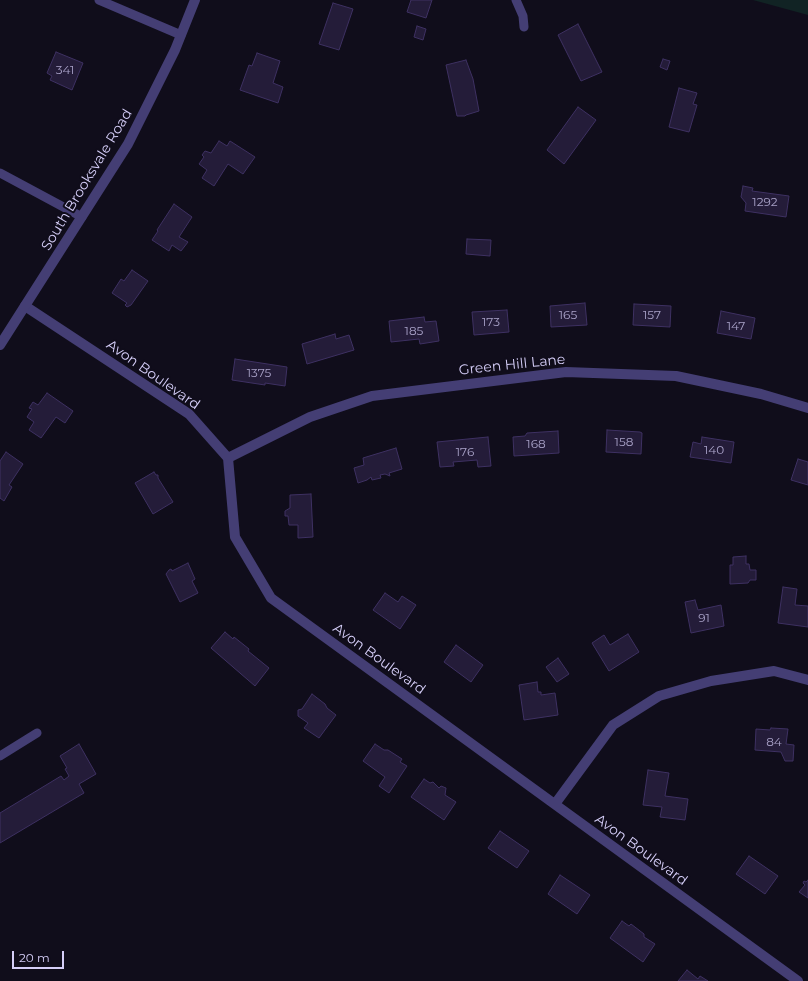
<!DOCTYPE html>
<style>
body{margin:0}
#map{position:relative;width:808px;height:981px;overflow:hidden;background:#100d1b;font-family:Montserrat,sans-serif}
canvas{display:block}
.scale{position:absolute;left:12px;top:951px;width:52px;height:18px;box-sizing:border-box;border:2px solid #d5cef8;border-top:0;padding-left:5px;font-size:12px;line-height:14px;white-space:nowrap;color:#d5cef8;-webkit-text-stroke:3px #100d1b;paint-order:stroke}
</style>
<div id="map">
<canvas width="808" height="981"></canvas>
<div class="scale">20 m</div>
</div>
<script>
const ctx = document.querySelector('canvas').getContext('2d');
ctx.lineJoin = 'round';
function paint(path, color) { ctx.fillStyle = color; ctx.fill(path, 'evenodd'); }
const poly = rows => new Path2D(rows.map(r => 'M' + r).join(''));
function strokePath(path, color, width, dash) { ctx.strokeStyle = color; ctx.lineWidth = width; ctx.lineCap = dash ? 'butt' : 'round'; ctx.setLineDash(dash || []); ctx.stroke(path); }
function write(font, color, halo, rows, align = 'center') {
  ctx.font = font + ' Montserrat,sans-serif'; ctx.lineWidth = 4; ctx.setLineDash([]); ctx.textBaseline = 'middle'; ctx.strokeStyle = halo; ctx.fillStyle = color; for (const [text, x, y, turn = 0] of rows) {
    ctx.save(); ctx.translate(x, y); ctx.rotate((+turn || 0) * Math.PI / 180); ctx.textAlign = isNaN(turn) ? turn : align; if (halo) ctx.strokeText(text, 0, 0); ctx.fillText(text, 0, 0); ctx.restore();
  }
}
paint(poly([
 [753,0,808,0,808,15]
]), '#112324');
const building = poly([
 [411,0,432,0,426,18,407,12,411,0],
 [333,3,353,9,339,50,319,44,333,3],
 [578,24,602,72,581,81,558,35,578,24],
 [417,26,426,29,423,40,414,37,417,26],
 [56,52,83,63,72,90,50,80,52,76,47,73,56,52],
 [257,53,280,61,273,83,283,87,278,103,240,90,249,65,252,66,257,53],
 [663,59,670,61,667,70,660,67,663,59],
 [466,60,473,79,479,111,466,115,465,116,457,116,446,65,466,60],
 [679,88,697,93,693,104,697,105,689,132,669,127,679,88],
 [578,107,596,120,564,164,547,150,578,107],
 [219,141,227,146,230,141,255,157,243,174,228,164,214,186,202,178,207,170,199,164,204,157,202,155,205,151,211,153,219,141],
 [743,186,753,188,752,191,789,196,786,217,745,211,746,203,741,197,743,186],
 [174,204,192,217,179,237,188,242,181,251,172,245,169,251,152,240,158,231,157,230,174,204],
 [467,239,491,240,490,256,466,254,467,239],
 [132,270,148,281,131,305,127,307,125,305,127,303,112,293,121,279,124,281,132,270],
 [585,303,587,325,551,327,550,306,585,303],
 [634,304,671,306,670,327,633,325,634,304],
 [507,310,509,332,474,335,472,312,507,310],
 [721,311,755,318,751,339,717,333,721,311],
 [424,317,425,322,436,321,439,341,420,344,419,339,391,342,389,321,424,317],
 [335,334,336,339,349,335,354,350,307,364,302,344,335,334],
 [235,359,287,367,285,386,265,383,265,385,232,380,235,359],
 [47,393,73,411,65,423,56,417,41,438,29,430,34,422,27,417,32,409,29,408,33,402,38,405,47,393],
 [607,430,640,432,642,433,641,454,606,452,607,430],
 [558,431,559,453,514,456,513,437,525,436,527,433,558,431],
 [488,437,491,466,478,467,477,460,453,462,454,466,440,467,437,442,488,437],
 [702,437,734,442,731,463,690,457,693,442,701,444,702,437],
 [396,448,402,469,389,473,390,476,385,474,380,475,381,478,372,480,371,477,367,480,358,483,354,468,364,465,363,458,396,448],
 [6,452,23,464,9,485,12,487,4,501,0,498,0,461,6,452],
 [798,459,808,462,808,485,791,480,798,459],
 [154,472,156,475,158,475,158,478,173,502,153,514,135,483,154,472],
 [311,494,313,537,298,538,298,525,289,525,288,516,285,516,285,511,290,508,290,495,311,494],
 [746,556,746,564,749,564,750,570,756,570,756,580,750,580,748,583,730,584,730,565,733,565,733,557,746,556],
 [188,563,195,579,192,581,198,593,180,602,166,574,169,570,171,569,172,571,188,563],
 [783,587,797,589,795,605,808,606,808,627,778,623,783,587],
 [385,593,398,602,402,596,416,605,400,629,373,610,385,593],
 [695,600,698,610,721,605,724,626,691,633,685,602,695,600],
 [225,632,233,639,234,637,249,649,248,651,269,668,255,686,211,648,225,632],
 [628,634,639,652,609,671,592,643,604,635,610,645,628,634],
 [456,645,483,665,471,682,444,662,456,645],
 [558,658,569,674,557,682,546,667,558,658],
 [537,682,538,692,541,692,541,695,555,693,558,715,524,720,519,685,537,682],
 [312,694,325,704,327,708,336,715,319,738,304,728,308,723,298,716,298,710,302,709,312,694],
 [771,728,788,729,786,744,794,745,793,761,785,761,781,752,755,750,756,729,770,730,771,728],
 [79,744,96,774,79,784,84,793,0,843,0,813,61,776,64,780,69,776,65,769,67,768,60,756,79,744],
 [375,744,384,750,388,750,402,759,400,762,407,766,389,793,379,786,385,777,363,761,375,744],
 [648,770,669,773,665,796,688,799,685,820,660,817,662,807,643,805,648,770],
 [424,779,430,783,433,782,439,788,441,786,446,788,445,795,456,802,444,820,411,797,424,779],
 [500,831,529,851,517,868,488,848,500,831],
 [749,856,778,876,765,894,736,874,749,856],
 [560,875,590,895,577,914,548,894,560,875],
 [808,880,808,898,799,892,805,885,803,883,804,881,806,882,808,880],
 [622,921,629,926,631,924,644,934,644,937,655,944,643,962,610,938,622,921],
 [687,970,698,979,700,976,708,981,678,981,687,970]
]);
paint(building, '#241c39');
strokePath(building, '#3e3162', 1);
strokePath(poly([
 [99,0,181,35],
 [516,0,523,16,524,27],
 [0,173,82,217],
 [0,756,37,733]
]), '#443e74', 9);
strokePath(poly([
 [25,306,189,414,228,458,235,537,271,598,798,981],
 [228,458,310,417,372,396,566,372,676,376,761,394,808,408],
 [555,804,613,725,659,696,711,681,774,671,808,680]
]), '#443e74', 10);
strokePath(poly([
 [0,345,128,144,175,50,195,0]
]), '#443e74', 10);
write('12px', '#a9a2c8', null, [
 ["341",65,70],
 ["1292",765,202],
 ["165",568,315],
 ["157",652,315],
 ["173",491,322],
 ["147",736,326],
 ["185",414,331],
 ["1375",259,373],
 ["158",624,442],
 ["168",536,444],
 ["140",714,450],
 ["176",465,452],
 ["91",704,618],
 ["84",774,742]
]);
write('14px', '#d5cef8', '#100d1b', [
 ["South Brooksvale Road",87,180,-59],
 ["Green Hill Lane",512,365,-6],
 ["Avon Boulevard",153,375,35],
 ["Avon Boulevard",379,659,36],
 ["Avon Boulevard",641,850,36]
]);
</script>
